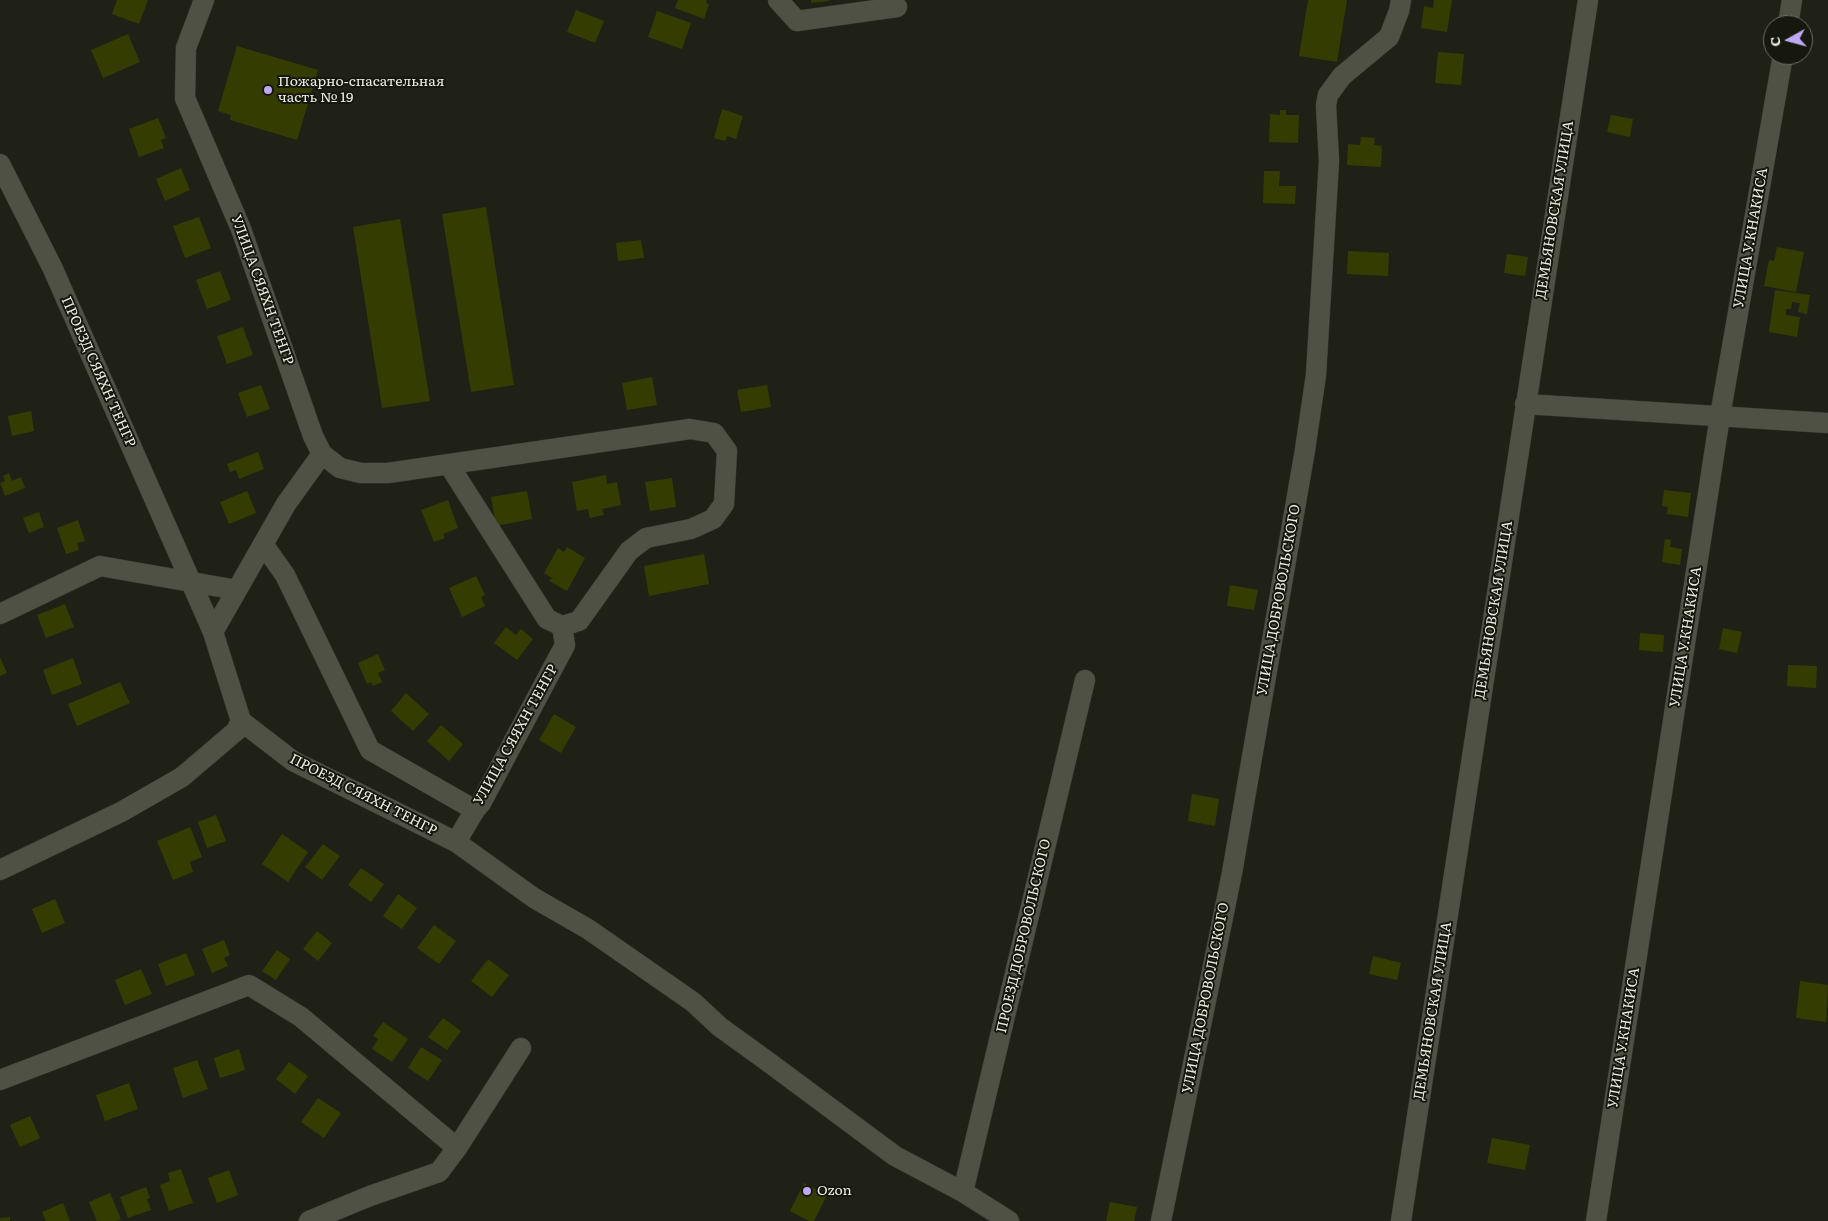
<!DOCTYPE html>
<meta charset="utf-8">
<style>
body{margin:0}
#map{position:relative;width:1828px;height:1221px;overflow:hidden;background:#1f2116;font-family:Literata,serif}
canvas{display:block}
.north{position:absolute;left:1763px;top:15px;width:50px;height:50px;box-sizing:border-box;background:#16180d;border:1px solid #6b6d63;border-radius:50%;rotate:263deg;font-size:14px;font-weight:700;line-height:20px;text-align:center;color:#ebede5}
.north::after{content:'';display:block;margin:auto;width:18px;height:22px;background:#bea9f5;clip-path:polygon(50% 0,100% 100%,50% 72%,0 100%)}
</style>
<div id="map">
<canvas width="1828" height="1221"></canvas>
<div class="north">С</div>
</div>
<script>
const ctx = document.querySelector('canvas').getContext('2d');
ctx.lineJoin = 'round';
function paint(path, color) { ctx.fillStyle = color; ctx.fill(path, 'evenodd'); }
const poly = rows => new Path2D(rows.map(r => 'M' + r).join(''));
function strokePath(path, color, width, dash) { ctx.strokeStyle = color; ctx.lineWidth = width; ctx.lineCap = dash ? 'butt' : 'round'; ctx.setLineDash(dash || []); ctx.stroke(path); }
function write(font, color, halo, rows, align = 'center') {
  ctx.font = font + ' Literata,serif'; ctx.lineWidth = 4; ctx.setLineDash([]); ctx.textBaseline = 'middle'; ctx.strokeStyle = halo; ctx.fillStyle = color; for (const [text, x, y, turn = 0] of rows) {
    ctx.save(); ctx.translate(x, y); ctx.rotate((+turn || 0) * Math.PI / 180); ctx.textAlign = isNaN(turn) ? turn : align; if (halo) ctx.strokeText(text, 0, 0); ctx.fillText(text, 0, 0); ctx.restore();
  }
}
paint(poly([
 [117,0,148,0,139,24,112,14],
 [678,0,707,0,706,3,709,4,704,19,675,8],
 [811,0,829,0,829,1,811,3],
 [1308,0,1347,0,1337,62,1299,56],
 [1434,0,1452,0,1447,32,1421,28,1424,6,1433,8],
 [576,10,604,21,595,43,567,32],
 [657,11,691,23,682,49,648,37],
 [128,34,140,62,103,78,91,50],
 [237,46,318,70,297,140,230,120,231,115,218,111],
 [1438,52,1464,54,1461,85,1435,83],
 [722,109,743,116,736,139,727,136,725,141,714,138],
 [1280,110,1286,110,1286,115,1299,115,1298,143,1269,142,1270,114,1280,115],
 [1611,115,1633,119,1630,137,1607,132],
 [158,118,166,138,161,140,164,148,139,157,129,129],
 [1361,137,1375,138,1374,145,1382,146,1381,167,1347,165,1348,144,1360,145],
 [181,168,190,190,165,201,156,179],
 [1264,171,1280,171,1279,186,1296,186,1295,204,1263,203],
 [486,207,514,385,471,392,442,214],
 [199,217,211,248,185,258,173,226],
 [400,219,430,401,382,408,353,227],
 [641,240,644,258,618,261,616,243],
 [1777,247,1804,252,1796,292,1764,286,1769,260,1774,261],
 [1348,251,1389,253,1388,276,1347,274],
 [1507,254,1528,257,1525,276,1504,273],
 [220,271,231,300,207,309,196,280],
 [1775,290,1810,295,1807,314,1798,312,1800,303,1792,302,1791,309,1786,309,1786,315,1800,317,1797,337,1769,332],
 [243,327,253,355,227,364,217,336],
 [652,377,657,405,627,410,622,383],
 [261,385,270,409,247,417,238,393],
 [767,385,771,407,741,412,737,390],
 [31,411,34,431,12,436,8,416],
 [258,452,264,469,239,479,236,470,230,472,227,464],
 [9,473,12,481,21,477,25,488,5,496,0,483,5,481,3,476],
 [606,475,607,484,617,482,621,505,602,509,604,515,590,518,588,509,577,511,572,482],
 [672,478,676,507,650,511,645,482],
 [1664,490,1691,493,1688,517,1667,514,1668,507,1662,506],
 [247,491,256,513,229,524,220,502],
 [527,491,532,519,496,526,491,497],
 [448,500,458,528,443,534,445,538,434,542,421,510],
 [39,512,44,527,29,533,23,518],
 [78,520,85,541,77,543,79,550,66,554,57,528],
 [1665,539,1671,540,1670,547,1682,549,1680,565,1662,562],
 [567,547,585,558,567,591,549,581,552,578,544,573,558,548,564,552],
 [704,554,709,584,649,596,644,566],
 [476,576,485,595,481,597,485,606,462,617,449,588],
 [1230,585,1258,590,1254,610,1227,606],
 [65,604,74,627,46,638,37,615],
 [506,627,516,635,521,629,533,639,517,660,494,643],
 [1723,628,1742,632,1737,653,1719,649],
 [1640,633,1664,635,1663,652,1639,650],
 [378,654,385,670,378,673,382,682,373,686,371,682,367,684,358,663],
 [0,657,7,673,0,676],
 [73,658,82,684,52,695,43,670],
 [1788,665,1817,666,1816,688,1787,686],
 [120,682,130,703,77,726,68,704],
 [406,693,429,714,413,731,391,711],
 [554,714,576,727,561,753,539,740],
 [441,725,463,744,449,761,427,741],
 [1192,794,1219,799,1215,826,1188,821],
 [216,815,226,841,207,848,198,822],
 [190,827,202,857,190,862,193,872,173,880,157,841],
 [282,834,308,852,288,882,262,864],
 [323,844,340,856,322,880,305,867],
 [361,868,384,884,371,902,348,885],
 [398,894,417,908,402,929,383,916],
 [55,899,65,923,42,933,32,909],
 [434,925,456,941,439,964,417,948],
 [317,931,332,943,318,961,303,949],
 [224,940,230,955,224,958,228,966,212,973,202,949],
 [277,950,290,959,276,980,262,971],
 [186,953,195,975,166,986,158,964],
 [1373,956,1401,963,1397,980,1369,974],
 [488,959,509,975,492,997,471,981],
 [141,969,152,994,125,1005,115,980],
 [1800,981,1828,985,1826,1022,1796,1018],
 [443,1018,461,1031,447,1050,428,1037],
 [383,1022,408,1039,392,1062,372,1049,378,1039,373,1036],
 [421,1047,442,1060,428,1081,408,1068],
 [239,1049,245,1070,220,1078,214,1058],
 [197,1060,208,1089,183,1098,173,1068],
 [289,1062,308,1076,295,1094,276,1079],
 [129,1083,138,1109,105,1121,96,1095],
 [318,1098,341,1113,324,1138,301,1122],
 [30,1116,40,1138,20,1147,10,1125],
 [1492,1138,1530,1145,1525,1170,1487,1163],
 [181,1169,193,1203,169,1211,160,1185,170,1181,168,1173],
 [229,1170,238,1195,217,1203,208,1178],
 [804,1183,827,1195,814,1221,809,1221,790,1211],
 [146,1187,150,1198,147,1199,151,1210,128,1218,120,1197],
 [110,1193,121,1219,116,1221,97,1221,89,1202],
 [1110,1202,1137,1207,1134,1221,1106,1221],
 [63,1203,70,1221,46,1221,42,1212],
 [10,1217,10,1221,0,1221,0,1218]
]), '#353c02');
const minor = poly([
 [204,0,186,48,185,98,241,229,313,436,322,454,340,468,361,473,388,473,690,429,714,433,727,451,724,504,713,519,691,529,646,538,629,551,579,621,562,626],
 [778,0,797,21,897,7],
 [1788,25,1792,0],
 [0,164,53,269,213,632,241,721,293,761,456,842,534,898,588,929,693,1002,720,1027,767,1061,895,1156,963,1192,1009,1221],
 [1525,404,1828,423],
 [449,465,547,619,562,626,565,645,481,803,475,810,456,842],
 [263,544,285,575,370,750,475,810],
 [0,614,100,566,237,590],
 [213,632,286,504,322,454],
 [0,870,121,812,182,777,236,731,241,721],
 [0,1080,249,985,301,1017,457,1148,521,1048],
 [963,1192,1085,680],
 [309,1221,370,1196,439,1172,457,1148],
 [1161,1221,1232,873,1305,450,1316,375,1329,161,1326,105,1328,95,1342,76,1389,37,1399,11,1401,0],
 [1401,1221,1588,0],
 [1596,1221,1720,416,1783,55]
]);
strokePath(minor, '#3b3d35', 21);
strokePath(minor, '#4e5144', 20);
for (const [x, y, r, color] of [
 [268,90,5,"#bea9f5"],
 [807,1191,5,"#bea9f5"]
]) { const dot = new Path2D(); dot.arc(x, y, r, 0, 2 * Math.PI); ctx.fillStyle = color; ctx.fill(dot); strokePath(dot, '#16180d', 2); }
write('14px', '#ebede5', '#16180d', [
 ["Пожарно-спасательная",278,82],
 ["часть № 19",278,98],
 ["Ozon",817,1191]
], 'left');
write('14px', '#ebede5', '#16180d', [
 ["ДЕМЬЯНОВСКАЯ УЛИЦА",1555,210,-81],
 ["УЛИЦА У.КНАКИСА",1751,238,-80],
 ["УЛИЦА СЯЯХН ТЕНГР",262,290,70],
 ["ПРОЕЗД СЯЯХН ТЕНГР",98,372,66],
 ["УЛИЦА ДОБРОВОЛЬСКОГО",1279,600,-80],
 ["ДЕМЬЯНОВСКАЯ УЛИЦА",1494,610,-81],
 ["УЛИЦА У.КНАКИСА",1686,637,-81],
 ["УЛИЦА СЯЯХН ТЕНГР",516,735,-61],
 ["ПРОЕЗД СЯЯХН ТЕНГР",363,795,27],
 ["ПРОЕЗД ДОБРОВОЛЬСКОГО",1024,936,-77],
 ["УЛИЦА ДОБРОВОЛЬСКОГО",1206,998,-79],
 ["ДЕМЬЯНОВСКАЯ УЛИЦА",1433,1011,-81],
 ["УЛИЦА У.КНАКИСА",1624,1038,-81]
]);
</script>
